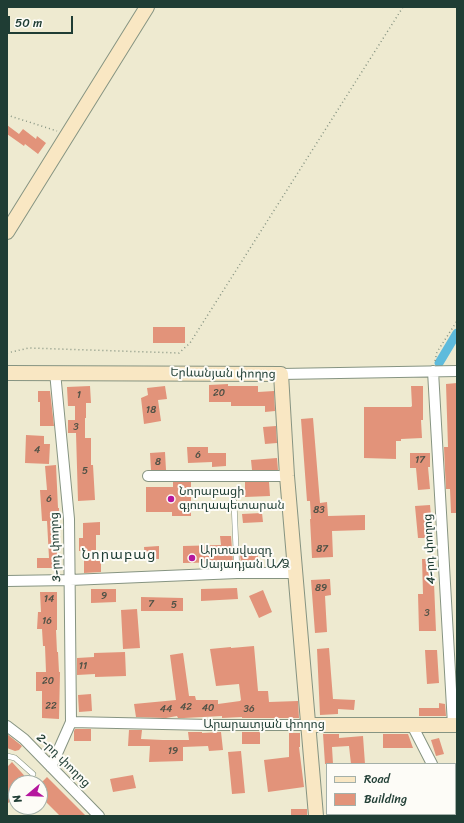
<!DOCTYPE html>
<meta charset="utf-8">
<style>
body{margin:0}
#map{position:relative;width:464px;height:823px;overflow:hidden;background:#eeead0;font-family:Sriracha,sans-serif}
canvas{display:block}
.frame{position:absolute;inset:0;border:8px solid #1f3d34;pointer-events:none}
.legend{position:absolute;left:326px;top:763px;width:130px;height:52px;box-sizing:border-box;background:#fdfcf7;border:1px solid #a4b0a9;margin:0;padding:5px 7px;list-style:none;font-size:12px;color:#1f3d34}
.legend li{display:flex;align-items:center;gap:8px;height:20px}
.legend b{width:20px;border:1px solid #a4b0a9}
.north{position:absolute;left:8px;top:775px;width:40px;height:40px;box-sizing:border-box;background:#fdfcf7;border:1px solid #a4b0a9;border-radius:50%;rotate:251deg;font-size:11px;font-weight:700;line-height:16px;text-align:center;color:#1f3d34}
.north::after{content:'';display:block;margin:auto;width:14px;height:18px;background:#b5179e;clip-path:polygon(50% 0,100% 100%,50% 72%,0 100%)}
.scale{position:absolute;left:8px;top:16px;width:65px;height:18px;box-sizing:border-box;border:2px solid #1f3d34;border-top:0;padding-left:5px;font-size:12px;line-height:14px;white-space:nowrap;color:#1f3d34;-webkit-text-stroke:3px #fdfcf7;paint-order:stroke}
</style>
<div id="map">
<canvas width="464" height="823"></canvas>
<div class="frame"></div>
<ul class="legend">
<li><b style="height:5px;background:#f9e7c3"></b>Road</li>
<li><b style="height:11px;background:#e2937a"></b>Building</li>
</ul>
<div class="north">N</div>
<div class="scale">50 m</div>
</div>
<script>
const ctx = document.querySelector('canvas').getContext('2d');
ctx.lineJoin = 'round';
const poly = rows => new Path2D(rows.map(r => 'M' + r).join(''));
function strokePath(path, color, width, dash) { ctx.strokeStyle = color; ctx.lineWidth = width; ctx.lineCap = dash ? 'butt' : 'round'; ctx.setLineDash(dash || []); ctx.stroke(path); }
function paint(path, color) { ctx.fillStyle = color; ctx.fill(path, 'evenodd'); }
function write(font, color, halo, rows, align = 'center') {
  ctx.font = font + ' Sriracha,"Noto Sans Armenian",sans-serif'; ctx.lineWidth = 4; ctx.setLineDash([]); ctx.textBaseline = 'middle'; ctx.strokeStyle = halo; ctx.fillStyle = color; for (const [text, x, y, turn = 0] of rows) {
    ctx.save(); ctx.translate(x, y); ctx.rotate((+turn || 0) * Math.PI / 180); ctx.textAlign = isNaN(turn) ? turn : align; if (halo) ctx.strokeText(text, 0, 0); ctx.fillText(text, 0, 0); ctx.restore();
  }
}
strokePath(poly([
 [439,363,457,333]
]), '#5ebbdc', 9);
paint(poly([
 [7,125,19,134,23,129,36,139,37,136,46,143,38,154,25,144,24,146,7,134],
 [153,327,185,327,185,343,153,343],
 [457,383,457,513,451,513,450,489,446,489,445,470,444,447,448,447,446,384],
 [228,384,228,386,258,386,258,392,274,391,275,411,265,412,265,406,231,406,231,402,209,402,209,385],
 [90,386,91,403,86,403,86,418,85,418,85,438,91,438,91,465,93,465,95,500,78,501,76,433,68,433,68,420,75,420,75,406,68,406,67,387],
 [165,386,167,399,158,400,161,421,144,424,141,398,148,395,147,388],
 [411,386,423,386,423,420,421,420,422,438,401,439,401,441,396,441,396,459,364,458,364,407,411,407,412,406],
 [38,391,50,391,54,426,40,426,40,402,38,402],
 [313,418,320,503,327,502,328,516,365,515,365,530,332,531,333,557,312,558,310,519,311,519,310,501,307,501,301,419],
 [276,426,277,443,265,444,263,427],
 [26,435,44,436,44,444,50,444,49,464,25,463],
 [187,447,208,447,208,453,226,453,226,466,212,467,212,462,188,463],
 [165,452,166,470,151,470,150,453],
 [410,453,430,453,430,467,428,467,430,489,418,490,416,468,410,468],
 [277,458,278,470,252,470,251,460],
 [56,465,58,508,59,508,59,521,57,521,59,549,57,549,57,568,37,568,37,558,49,558,47,521,42,521,40,490,47,490,45,466],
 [173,482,191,482,191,516,172,516,172,512,146,512,146,487,173,487],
 [245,482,269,482,270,496,245,497],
 [430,505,433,538,418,538,415,506],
 [262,513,263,522,243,523,242,514],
 [100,522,100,535,96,535,96,561,101,561,101,572,84,573,84,551,79,551,79,538,83,538,83,523],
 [220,536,231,536,233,562,183,563,183,546,221,545],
 [159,546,159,559,145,559,144,547],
 [240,555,258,555,258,561,241,562],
 [422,559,433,559,436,631,419,631,418,594,423,594],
 [330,579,331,595,325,596,327,632,315,633,311,580],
 [237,588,238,599,201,601,201,589],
 [91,589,116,589,116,602,91,603],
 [263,590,272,612,259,618,249,596],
 [40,592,57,592,57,630,56,630,57,652,58,652,59,672,60,672,59,719,42,718,42,691,36,691,36,672,46,672,45,646,43,646,42,629,37,629,38,612,41,612],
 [141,597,183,598,183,611,141,611],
 [137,609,140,648,123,649,121,610],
 [254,646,258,691,268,691,269,702,298,701,299,718,242,718,242,717,222,718,222,716,184,718,178,718,177,716,166,718,136,717,134,704,176,700,170,655,183,653,189,696,195,696,196,700,218,700,218,704,240,701,241,700,239,684,216,686,210,649,231,647,231,648],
 [329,648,333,699,355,700,354,710,338,709,338,714,320,715,317,649],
 [425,650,437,650,439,683,427,684],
 [125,652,126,676,95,677,95,674,77,675,77,658,94,657,94,653],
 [91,694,92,711,79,712,78,695],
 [439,703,445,704,446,716,419,716,419,708,439,708],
 [75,729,91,729,91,741,74,741,74,731],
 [129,730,142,730,141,739,163,740,189,740,188,732,202,732,202,733,221,732,223,750,209,751,208,746,183,747,183,761,149,762,150,746,128,746],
 [242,732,260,732,260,744,242,744],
 [289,733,300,733,300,747,299,747,304,787,268,792,264,760,289,757],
 [7,734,22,746,19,750,15,751,7,748],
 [323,734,339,734,339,738,363,736,365,764,351,764,349,746,332,747,333,764,325,764],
 [383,734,408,734,413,748,383,748],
 [439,738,444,754,436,756,431,740],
 [241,751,245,793,232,794,228,752],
 [12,762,31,783,16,783,16,796,7,804,7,767],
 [133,775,136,788,113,792,110,779],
 [47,777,86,816,60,816,40,796,40,784],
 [291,809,307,809,307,816,291,816]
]), '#e2937a');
const service = poly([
 [234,502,237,573],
 [7,756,15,758,33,774]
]);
const minor = poly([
 [433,371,453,725],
 [281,374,457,371],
 [148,476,287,476],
 [7,581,70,580,237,573,296,573],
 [71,722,209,725,307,725],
 [412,725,432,764],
 [7,726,24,739,99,816],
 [51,767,71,722,69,519,55,372],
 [455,809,457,813]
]);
const secondary = poly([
 [7,232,147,7],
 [7,373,281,374,287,476,316,816],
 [307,725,457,725]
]);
strokePath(service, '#869482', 6);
strokePath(minor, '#869482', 12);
strokePath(secondary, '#869482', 16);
strokePath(poly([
 [7,115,57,131],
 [7,353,29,348,179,353,190,343,403,7],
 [435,361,437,352,457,321]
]), '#869482', 1.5, [1, 3]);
strokePath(service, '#fff', 5);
strokePath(minor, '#fff', 10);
strokePath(secondary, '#f9e7c3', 14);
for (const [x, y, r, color] of [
 [171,499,4,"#b5179e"],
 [192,558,4,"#b5179e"]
]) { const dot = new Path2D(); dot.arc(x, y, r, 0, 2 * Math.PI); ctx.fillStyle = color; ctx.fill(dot); strokePath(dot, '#fdfcf7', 1.5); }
write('10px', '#505246', null, [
 ["20",219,393],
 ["1",79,395],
 ["18",151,410],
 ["3",76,427],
 ["4",37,450],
 ["6",198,455],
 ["17",420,460],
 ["8",158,462],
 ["5",85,471],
 ["6",49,499],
 ["83",319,510],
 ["87",322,549],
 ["89",321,588],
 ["9",104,596],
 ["14",49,599],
 ["7",151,604],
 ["5",174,605],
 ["3",427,613],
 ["16",47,621],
 ["11",83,666],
 ["20",48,681],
 ["22",51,706],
 ["42",186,707],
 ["40",208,708],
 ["44",166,709],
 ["36",249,709],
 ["19",173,751]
]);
write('12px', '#1f3d34', '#fdfcf7', [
 ["Երևանյան փողոց",223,374,1],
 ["3-րդ փողոց",56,547,-92],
 ["4-րդ փողոց",430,549,-93],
 ["Արարատյան փողոց",264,725],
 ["2-րդ փողոց",63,761,45]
]);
write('12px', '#1f3d34', '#fdfcf7', [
 ["Նորաբացի",179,492],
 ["գյուղապետարան",179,506],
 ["Արտավազդ",200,551],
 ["Սայադյան Ա/Ձ",200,565]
], 'left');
ctx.letterSpacing = '1px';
write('14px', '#1f3d34', '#fdfcf7', [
 ["Նորաբաց",119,555]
]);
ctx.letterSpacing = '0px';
</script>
